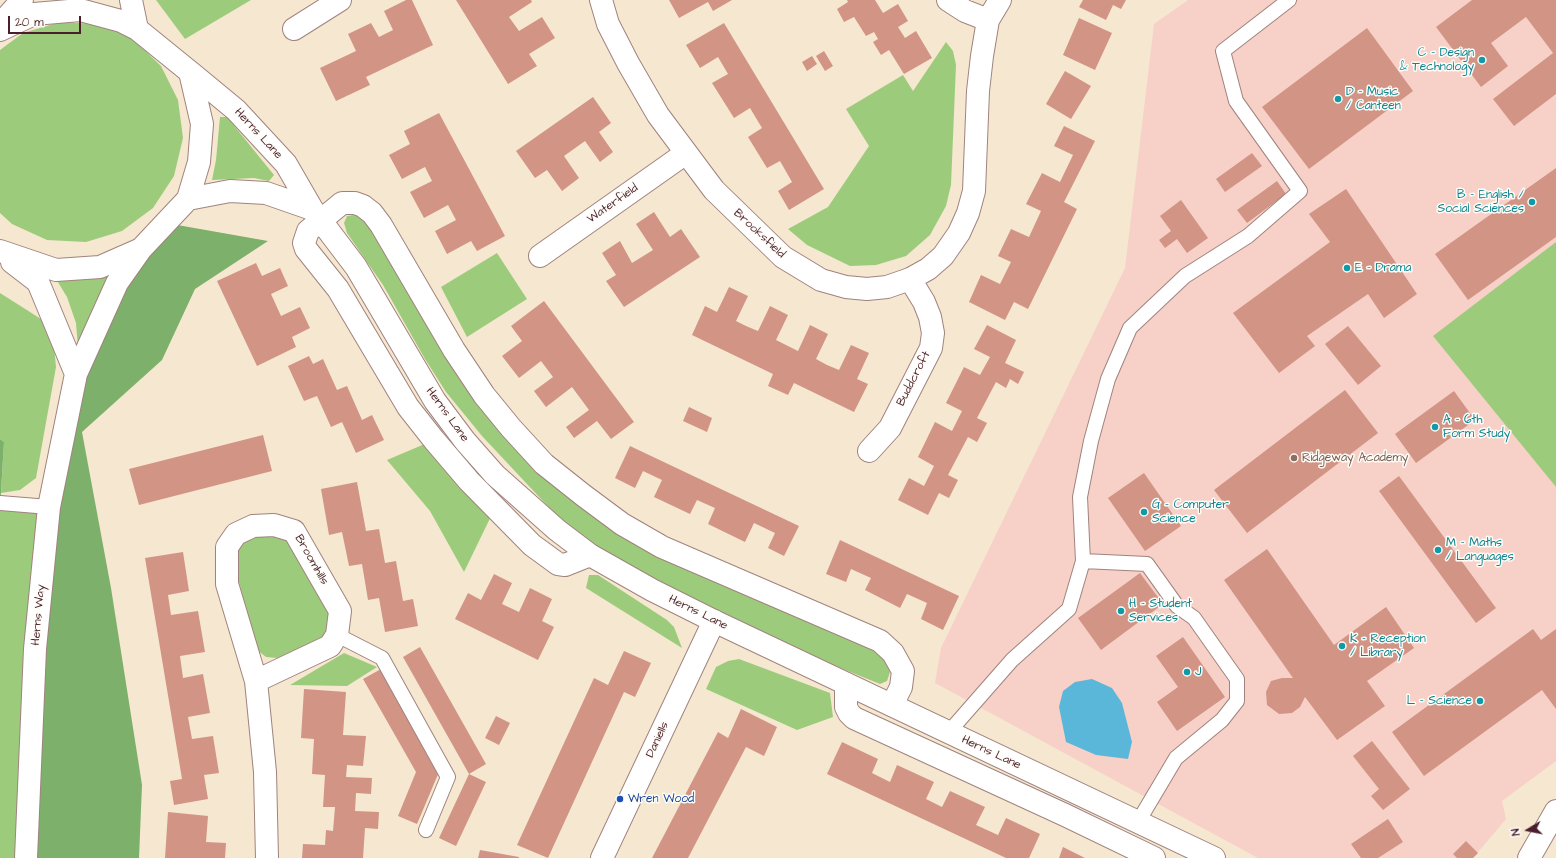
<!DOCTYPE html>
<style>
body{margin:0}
#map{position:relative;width:1556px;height:858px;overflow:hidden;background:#f6e7d1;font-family:"Architects Daughter",sans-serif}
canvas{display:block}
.north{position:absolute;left:1508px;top:810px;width:40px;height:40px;-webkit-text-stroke:3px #fdfcf7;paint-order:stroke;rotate:260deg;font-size:11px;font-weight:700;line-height:16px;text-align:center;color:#4a1f2b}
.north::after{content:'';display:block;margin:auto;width:14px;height:18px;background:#4a1f2b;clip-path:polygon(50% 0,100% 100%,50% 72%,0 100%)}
.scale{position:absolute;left:8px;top:16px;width:73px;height:18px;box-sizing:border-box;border:2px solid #4a1f2b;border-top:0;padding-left:5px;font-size:12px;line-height:14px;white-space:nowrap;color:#4a1f2b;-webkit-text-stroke:3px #fdfcf7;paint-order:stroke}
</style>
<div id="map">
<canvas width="1556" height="858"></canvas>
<div class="north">N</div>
<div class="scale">20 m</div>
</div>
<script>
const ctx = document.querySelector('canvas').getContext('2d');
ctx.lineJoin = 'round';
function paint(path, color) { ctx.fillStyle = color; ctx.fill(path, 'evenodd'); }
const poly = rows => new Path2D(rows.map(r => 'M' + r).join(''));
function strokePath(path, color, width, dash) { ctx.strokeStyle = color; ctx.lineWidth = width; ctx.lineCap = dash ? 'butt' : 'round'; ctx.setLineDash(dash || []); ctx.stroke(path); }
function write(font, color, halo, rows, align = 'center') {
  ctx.font = font + ' "Architects Daughter",sans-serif'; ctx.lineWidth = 3; ctx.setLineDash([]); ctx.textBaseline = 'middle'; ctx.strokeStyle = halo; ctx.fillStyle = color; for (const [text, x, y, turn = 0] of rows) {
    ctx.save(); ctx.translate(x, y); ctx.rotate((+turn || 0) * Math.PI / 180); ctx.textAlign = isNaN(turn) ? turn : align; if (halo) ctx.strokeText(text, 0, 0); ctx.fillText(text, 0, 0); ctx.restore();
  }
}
paint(poly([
 [1188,0,1556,0,1556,761,1502,801,1506,819,1473,858,1258,858,935,683,941,648,1125,268,1154,24]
]), '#f7d1c7');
paint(poly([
 [156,0,251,0,185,39],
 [60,22,98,24,133,39,161,66,178,100,183,138,174,176,153,208,122,231,86,242,47,240,12,224,0,213,0,50,23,33],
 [946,42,953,51,956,65,951,185,946,206,930,235,906,256,876,265,850,266,807,245,788,229,828,207,869,146,846,109,903,75,913,91],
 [220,117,227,117,274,175,269,181,254,178,212,180,216,160],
 [354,215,363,216,559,489,868,646,884,656,890,664,890,672,887,681,880,684,818,659,637,572,594,547,557,516,482,436,446,392,425,359,383,285,347,233,344,223,347,216],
 [1556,242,1556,487,1433,336],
 [497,253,527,299,467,337,441,287],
 [119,268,78,348,76,323,67,297,56,279],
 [0,293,52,326,56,367,36,478,20,490,1,493,4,442,0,439],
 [434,440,495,508,464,572,430,511,387,460],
 [49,507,15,858,0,858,0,508],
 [250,534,284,534,331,612,326,634,320,639,277,658,266,657,257,650,235,567,237,549],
 [589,575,598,575,667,620,674,627,682,648,586,588],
 [344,653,377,667,347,686,290,685],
 [739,659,830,693,833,717,797,730,706,689,716,667,728,661]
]), '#9ccc7b');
paint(poly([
 [166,223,268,241,195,289,162,360,82,432,111,588,142,785,139,858,38,858,35,649,76,374],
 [0,439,4,442,0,508]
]), '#7db06b');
paint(poly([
 [1092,679,1112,688,1122,703,1132,742,1128,759,1096,755,1066,742,1059,707,1063,691,1075,682]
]), '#5bb7d9');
paint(poly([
 [406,0,412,0,433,45,366,77,370,85,336,101,320,68,356,51,348,34,371,23,379,37,393,30,384,11],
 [456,0,531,0,532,2,509,17,519,31,542,17,555,38,529,54,537,66,508,84],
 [669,0,732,0,713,11,708,2,679,18],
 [847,0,875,0,883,13,898,4,908,21,898,27,905,38,916,31,932,58,904,74,889,50,881,55,873,42,878,39,874,32,866,36,854,17,844,22,837,9,848,2],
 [1083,0,1126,0,1121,9,1113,5,1106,20,1079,7],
 [1472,0,1556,0,1556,94,1514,126,1493,99,1553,53,1526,17,1491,43,1508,66,1481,87,1436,27],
 [1079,18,1112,33,1095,70,1063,55],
 [724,23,824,189,789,210,778,191,792,182,780,161,767,168,748,137,762,128,750,108,734,118,712,83,728,74,718,57,700,68,686,45],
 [1367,28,1413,91,1309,169,1262,107],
 [824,51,833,66,825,71,816,56],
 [812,56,817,64,807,71,802,62],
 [1065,71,1091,86,1071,119,1046,104],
 [593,97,611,123,599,132,613,152,600,162,585,141,564,156,579,178,562,191,547,170,535,178,516,151],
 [439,113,505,236,477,251,471,241,447,254,435,231,456,220,448,205,424,218,410,192,432,181,425,167,402,179,389,155,410,144,404,131],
 [1064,126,1095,141,1064,202,1077,209,1028,309,1014,302,1005,320,969,302,981,275,1000,284,1011,262,998,256,1011,229,1029,237,1041,211,1026,204,1042,173,1060,182,1073,155,1054,146],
 [1252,153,1262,166,1225,192,1216,179],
 [1556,168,1556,237,1468,300,1435,254],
 [1277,181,1286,194,1247,223,1237,210],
 [1346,189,1417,294,1384,318,1368,294,1307,336,1315,346,1279,373,1233,313,1330,242,1309,214],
 [1181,200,1208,238,1187,253,1177,239,1165,248,1159,240,1171,231,1160,216],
 [654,212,670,237,681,229,700,257,624,307,606,281,616,275,602,253,620,241,632,263,653,250,636,224],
 [256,263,262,276,280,268,288,286,271,294,281,316,300,307,310,328,292,337,296,347,257,366,217,281],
 [729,287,748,296,736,321,746,326,758,331,770,306,788,315,776,340,798,351,810,325,828,334,816,359,827,365,839,370,851,345,869,353,857,379,868,384,854,412,794,383,788,395,768,386,773,374,692,335,705,306,717,312],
 [544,301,634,422,611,439,597,421,574,438,566,427,589,410,572,387,546,407,534,391,553,377,541,361,519,378,502,356,522,341,511,326],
 [987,325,1016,340,1005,363,1024,372,1018,384,1010,379,1006,388,996,382,977,418,987,423,977,442,968,437,948,475,958,480,949,498,939,493,928,515,898,500,909,478,924,486,934,466,918,457,935,422,952,431,962,411,946,403,964,367,980,375,990,357,974,349],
 [1348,326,1381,366,1358,385,1325,344],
 [309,356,313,364,323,359,337,390,347,386,362,420,372,415,384,440,356,453,342,422,331,427,317,396,304,401,288,366],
 [1345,390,1378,433,1247,533,1214,490],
 [1454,391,1475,420,1416,463,1395,434],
 [689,407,712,418,707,432,683,421],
 [263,435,272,471,139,505,129,469],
 [630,446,799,526,784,556,768,548,775,533,754,523,745,542,708,524,715,508,697,500,690,514,654,497,662,480,643,471,635,488,615,478],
 [1144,473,1181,526,1145,551,1108,498],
 [1399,476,1496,608,1476,623,1379,491],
 [357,482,366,531,379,529,385,563,396,561,403,601,413,599,418,626,385,632,379,598,368,600,362,564,349,566,342,532,329,535,321,489],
 [840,540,959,596,943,630,921,619,927,603,907,594,900,608,865,590,871,578,851,569,846,582,826,574],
 [1267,549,1334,645,1386,607,1414,648,1367,681,1385,706,1337,740,1305,697,1300,707,1292,713,1279,714,1267,705,1266,692,1271,681,1282,678,1293,678,1224,580],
 [183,552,189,591,168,595,171,615,198,611,205,652,180,656,183,678,203,674,210,713,188,717,192,739,213,736,219,773,204,775,208,799,174,805,170,781,182,779,145,558],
 [1140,573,1163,604,1101,650,1078,618],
 [494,574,512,583,502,604,519,612,530,588,552,599,542,621,554,627,538,660,455,619,468,593,481,600],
 [1533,629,1541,640,1556,629,1556,709,1542,690,1424,776,1392,732],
 [1183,637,1225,697,1177,731,1157,702,1178,687,1156,656],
 [420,647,486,764,469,774,403,657],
 [624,651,651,663,635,697,624,692,548,858,517,845,594,678,608,685],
 [381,669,439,772,417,824,398,816,416,772,363,679],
 [304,689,346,692,343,735,366,736,363,766,347,765,346,777,372,778,371,794,356,793,355,811,379,812,378,829,365,828,363,858,302,858,303,844,325,845,326,830,333,831,335,807,323,807,325,775,312,774,314,739,301,738],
 [741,709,777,727,764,756,746,747,688,858,652,858,718,732,728,738],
 [496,716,510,723,499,745,485,738],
 [1372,741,1410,789,1383,810,1371,796,1379,789,1353,756],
 [842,742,878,759,872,773,890,782,897,765,934,782,926,799,942,807,950,791,985,807,976,825,998,835,1006,818,1040,834,1029,858,1006,858,827,774],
 [469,774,486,782,456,846,439,838],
 [168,812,208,816,206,842,226,843,225,858,165,858],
 [1388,819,1403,842,1378,858,1361,858,1351,844],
 [1466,841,1478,853,1473,858,1457,858,1453,854],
 [1063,847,1085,858,1059,858],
 [480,850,519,857,519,858,478,858]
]), '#d29485');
const lane = poly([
 [0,503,49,507],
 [1083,561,1147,564,1177,606,1194,618,1237,679,1237,701,1222,720,1176,758,1138,822],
 [337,635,382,658,448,777,426,830],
 [948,733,1012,660,1069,609,1083,561,1080,497,1091,441,1108,379,1130,328,1185,276,1248,236,1300,191,1236,101,1223,51,1289,0]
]);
const street = poly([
 [601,0,608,24,628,63,658,115,714,190,783,257,821,280,846,287,867,289,887,287,910,279,928,269,943,256,959,233,968,213,974,191,978,91,982,56,988,20,1000,0],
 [948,0,965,11,988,20],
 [294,29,340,0],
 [540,256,686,153],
 [869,451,890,428,931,348,933,333,930,317,924,302,910,279],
 [590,555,565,565,558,564,532,545,469,481,434,440,408,407,338,289,306,249,304,243,308,231,342,203,355,203,363,206,372,213,381,225,454,350,484,395,511,428,544,464,583,495,622,524,662,547,880,641,893,653,903,671,901,687,892,705],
 [256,681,330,646,337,635,340,611,294,531,274,525,253,526,236,534,227,547,227,584,256,681,265,772,267,858],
 [846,684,846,707,849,713,854,718,1065,815,1154,858],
 [602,858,714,621],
 [1529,858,1556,811]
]);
const secondary = poly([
 [131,0,137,29],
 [0,25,22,0],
 [0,30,34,14,80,10,121,21,137,29,190,72,202,124,199,162,188,199,141,249,100,267,56,270,0,251],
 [190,72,236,110,286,164,312,209,356,267,435,401,465,441,495,475,557,530,590,555,652,590,714,621,1214,858],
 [188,199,230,191,266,193,312,209],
 [12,262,38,282,76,374],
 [26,858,35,649,49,507,76,374,117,283,141,249]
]);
strokePath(lane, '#a0837e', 16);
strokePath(street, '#a0837e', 24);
strokePath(secondary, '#a0837e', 24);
strokePath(lane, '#fff', 14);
strokePath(street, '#fff', 22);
strokePath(secondary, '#fff', 22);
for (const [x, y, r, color] of [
 [1482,60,4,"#0f9aa8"],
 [1338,99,4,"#0f9aa8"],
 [1532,202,4,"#0f9aa8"],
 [1347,268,4,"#0f9aa8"],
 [1435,427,4,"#0f9aa8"],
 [1294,458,4,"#8d6e63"],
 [1144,512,4,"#0f9aa8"],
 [1438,550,4,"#0f9aa8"],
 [1121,611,4,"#0f9aa8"],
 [1342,646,4,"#0f9aa8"],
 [1187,672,4,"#0f9aa8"],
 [1480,701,4,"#0f9aa8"],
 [620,799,4,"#1a4fb4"]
]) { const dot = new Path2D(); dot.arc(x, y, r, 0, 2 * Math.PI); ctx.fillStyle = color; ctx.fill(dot); strokePath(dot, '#fdfcf7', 1.5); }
write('12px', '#0d838f', '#fdfcf7', [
 ["C - Design",1474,53,"right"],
 ["& Technology",1474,67,"right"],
 ["D - Music",1346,92],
 ["/ Canteen",1346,106],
 ["B - English /",1524,195,"right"],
 ["Social Sciences",1524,209,"right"],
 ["E - Drama",1355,268],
 ["A - 6th",1443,420],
 ["Form Study",1443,434],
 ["G - Computer",1152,505],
 ["Science",1152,519],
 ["M - Maths",1446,543],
 ["/ Languages",1446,557],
 ["H - Student",1129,604],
 ["Services",1129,618],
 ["K - Reception",1350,639],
 ["/ Library",1350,653],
 ["J",1195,672],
 ["L - Science",1472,701,"right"]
], 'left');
write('12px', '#4a1f2b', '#fdfcf7', [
 ["Herns Lane",258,134,47],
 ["Waterfield",613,204,-35],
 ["Brooksfield",759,234,43],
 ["Buddcroft",914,379,-63],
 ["Herns Lane",447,415,54],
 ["Broomhills",311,560,60],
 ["Herns Lane",698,613,26],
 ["Herns Way",39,615,-85],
 ["Daniells",658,740,-65],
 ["Herns Lane",991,753,25]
]);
write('12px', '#785e54', '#fdfcf7', [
 ["Ridgeway Academy",1302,458]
], 'left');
write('12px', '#164399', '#fdfcf7', [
 ["Wren Wood",628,799]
], 'left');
</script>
